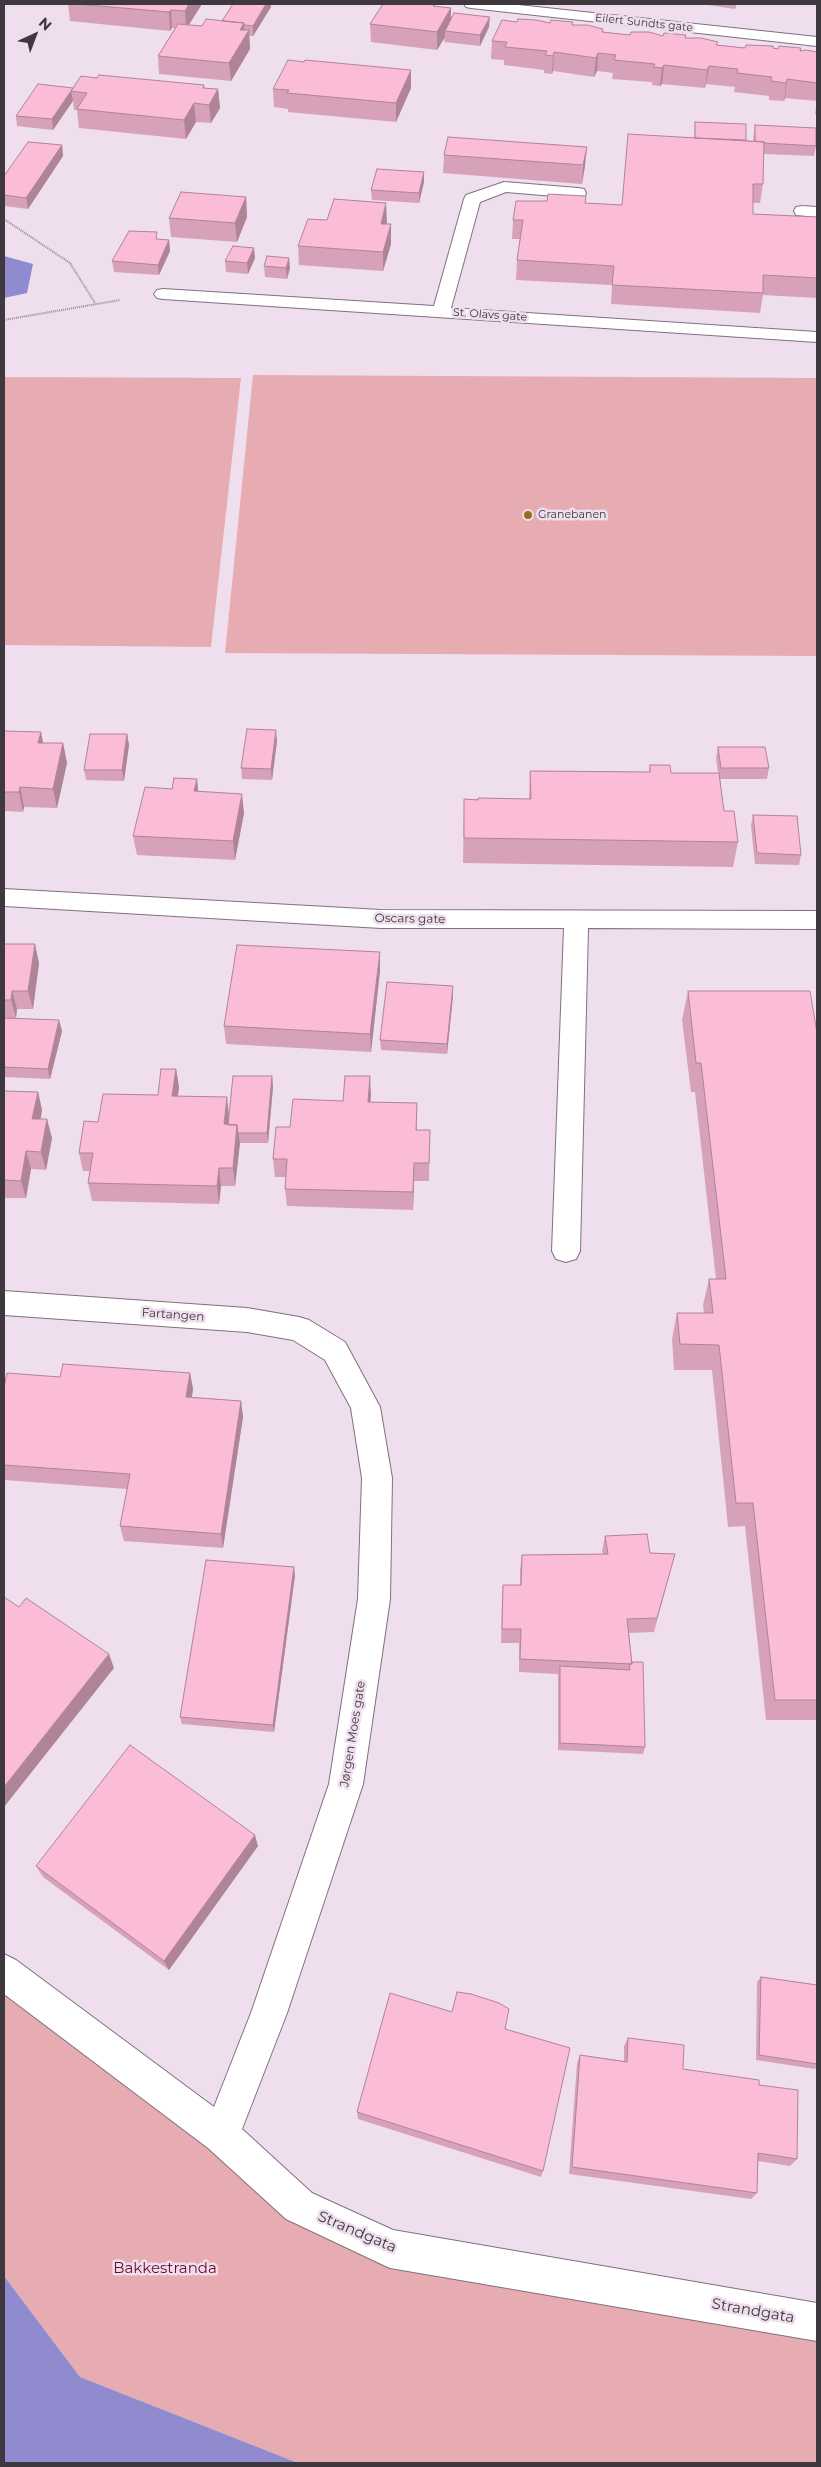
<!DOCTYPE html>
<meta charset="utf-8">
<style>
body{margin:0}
#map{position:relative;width:821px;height:2467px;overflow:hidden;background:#efdeed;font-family:Montserrat,sans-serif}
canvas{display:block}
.frame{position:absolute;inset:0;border:5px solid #3f383e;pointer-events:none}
.north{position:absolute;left:10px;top:10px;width:50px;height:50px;-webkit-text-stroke:4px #efdeed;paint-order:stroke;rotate:43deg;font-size:14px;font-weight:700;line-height:20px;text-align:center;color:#3f383e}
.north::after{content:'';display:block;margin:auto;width:18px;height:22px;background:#3f383e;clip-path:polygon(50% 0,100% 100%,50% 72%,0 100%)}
</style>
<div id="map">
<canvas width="821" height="2467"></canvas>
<div class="frame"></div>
<div class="north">N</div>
</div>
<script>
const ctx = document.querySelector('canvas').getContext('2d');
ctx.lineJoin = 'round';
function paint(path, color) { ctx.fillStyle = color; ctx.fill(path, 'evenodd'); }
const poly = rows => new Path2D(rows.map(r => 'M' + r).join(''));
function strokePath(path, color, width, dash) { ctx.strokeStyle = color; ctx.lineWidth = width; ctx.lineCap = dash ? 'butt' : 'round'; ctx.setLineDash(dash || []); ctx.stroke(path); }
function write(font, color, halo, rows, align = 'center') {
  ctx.font = font + ' Montserrat,sans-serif'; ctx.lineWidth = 5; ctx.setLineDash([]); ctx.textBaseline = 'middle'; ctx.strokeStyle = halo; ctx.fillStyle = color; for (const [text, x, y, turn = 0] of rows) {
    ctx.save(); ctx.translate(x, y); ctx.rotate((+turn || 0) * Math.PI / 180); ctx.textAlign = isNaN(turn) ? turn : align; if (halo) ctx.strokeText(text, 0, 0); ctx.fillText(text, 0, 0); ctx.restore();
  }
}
paint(poly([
 [253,375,817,378,817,656,225,653],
 [4,377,241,378,211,647,4,645],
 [4,1978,299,2206,390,2249,817,2322,817,2463,298,2463,80,2377,4,2276]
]), '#e6acb2');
paint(poly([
 [4,256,33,264,27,293,4,298],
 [4,2276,80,2377,298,2463,4,2463]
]), '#8f8bce');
const minor = poly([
 [464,4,509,4,817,37,817,46,471,8,466,7,464,4],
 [504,182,578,188,584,189,586,193,584,197,578,198,506,192,480,202,451,308,817,332,817,342,163,299,157,298,154,294,157,290,163,289,434,306,464,199,466,195,504,182],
 [802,206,817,207,817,217,796,215,794,211,796,207,802,206],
 [4,889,381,910,817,911,817,929,588,928,580,1251,576,1259,566,1262,556,1259,552,1251,564,928,381,928,4,906,4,889],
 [4,1291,247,1308,299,1317,309,1320,345,1342,380,1407,392,1478,390,1599,363,1784,287,2013,242,2129,312,2193,393,2230,817,2303,817,2341,390,2268,377,2262,286,2219,208,2148,4,1994,4,1954,16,1960,214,2107,251,2013,329,1784,358,1599,362,1478,351,1408,325,1360,293,1340,247,1332,4,1315,4,1291]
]);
strokePath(minor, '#80717e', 2);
strokePath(poly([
 [4,219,70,263,95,303],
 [4,320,120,300]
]), '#958994', 2, [1, 1]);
paint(minor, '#fff');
paint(poly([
 [68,4,202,4,189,25,202,26,222,21,233,4,271,4,271,7,253,36,249,36,250,49,231,81,159,74,158,56,175,28,172,28,170,31,70,21],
 [435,4,435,7,451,8,451,20,489,27,480,46,444,42,445,37,437,50,371,42,370,24],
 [708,4,737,4,735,9,708,5],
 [517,22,550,23,573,22,573,25,603,32,630,35,663,36,686,38,717,45,745,48,773,48,817,52,817,114,815,114,817,101,785,98,784,101,769,100,769,96,734,92,735,87,706,84,705,88,662,84,660,86,652,85,652,82,612,79,613,73,597,71,594,77,553,71,552,74,544,73,544,70,504,65,504,60,491,59,492,41],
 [204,85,205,88,218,89,220,108,211,123,196,122,186,139,79,128,77,110,74,110,73,100,53,130,17,126,16,116,73,89],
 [411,88,396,122,288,112,288,109,274,107,273,89],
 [695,122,746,140,753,141,755,125,816,146,814,156,764,154,763,184,760,203,753,203,753,214,817,217,817,298,763,295,760,313,611,304,612,285,516,280,517,260,520,239,512,239,513,220,585,203,622,205,694,138],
 [448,137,585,166,582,184,443,173,444,155],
 [62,145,63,156,28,209,4,206,4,176],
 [424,172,424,182,419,203,372,200,371,190],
 [246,197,247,217,237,242,171,237,169,218],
 [327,220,387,222,386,224,391,224,391,244,383,271,299,265,298,246],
 [157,239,169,240,170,251,159,275,114,272,112,261],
 [255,258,248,274,226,272,225,261],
 [264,266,290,268,287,279,265,277],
 [4,731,43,743,63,743,67,763,57,808,24,807,23,812,4,811],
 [127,734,129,745,124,781,86,780,84,770],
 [277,741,272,780,242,779,241,768],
 [718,747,769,768,767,779,720,779,724,811,738,842,733,867,463,863,464,799,529,799,530,771,649,772,650,765,671,773,718,773,716,758],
 [197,779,198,791,244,813,235,860,137,855,133,836,172,789],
 [753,815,801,855,799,865,755,864,751,826],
 [4,944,39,963,33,1009,17,1009,16,1018,62,1031,50,1079,4,1077],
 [380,952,380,971,371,1052,226,1044,224,1026],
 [688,991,817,1033,817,1720,766,1720,745,1526,728,1527,712,1370,674,1370,672,1339,677,1313,704,1313,703,1305,709,1279,716,1279,695,1092,691,1092,682,1020],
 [453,996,447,1054,381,1050,380,1040],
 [176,1069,179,1087,178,1096,229,1114,272,1076,273,1087,268,1143,240,1143,235,1186,221,1186,219,1204,92,1201,88,1183,90,1171,83,1171,79,1153,158,1095],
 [370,1076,370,1102,417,1103,417,1130,430,1130,429,1181,414,1181,413,1210,287,1206,285,1189,286,1177,275,1177,273,1159,290,1127,343,1101],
 [4,1091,38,1092,42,1110,41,1119,52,1138,46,1170,31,1169,26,1198,4,1198],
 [190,1373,193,1389,192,1397,241,1401,243,1417,223,1548,124,1541,120,1526,127,1489,4,1480,4,1387,60,1377],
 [605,1536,650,1553,675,1554,654,1632,629,1633,632,1662,645,1747,643,1754,558,1750,558,1674,519,1672,519,1643,501,1643,502,1599,503,1585,520,1585,520,1570,522,1555,603,1554,602,1551],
 [295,1575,274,1732,182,1724,180,1717],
 [258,1846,169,1970,43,1877,36,1866],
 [761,1977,817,1985,817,2066,815,2069,756,2060,757,1982],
 [505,2029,543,2171,541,2177,358,2119,357,2112],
 [628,2038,683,2069,759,2085,797,2159,790,2166,758,2161,757,2193,751,2199,569,2174,577,2063,580,2055,624,2061,624,2046]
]), '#d7a2b9');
paint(poly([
 [189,4,202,4,186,29,185,11],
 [266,4,271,4,271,7,253,36,253,26],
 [451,8,451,27,445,31,445,37,437,50,437,32],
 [171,10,172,28,170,31,169,12],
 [490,17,489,27,480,46,480,35],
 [244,23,245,36,249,30,250,49,231,81,229,63,240,30],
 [554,52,553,71,552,74,553,56],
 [598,53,597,71,594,77,596,58],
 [664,65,662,84,660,86,662,68],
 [709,66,706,84,705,88,707,70],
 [411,70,411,88,396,122,396,103],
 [787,79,785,98,784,101,786,83],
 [73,88,73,91,71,91,73,101,53,130,52,119],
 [218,89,220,108,211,123,209,105],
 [194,103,196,122,186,139,184,120],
 [62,145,63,156,28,209,26,198],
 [587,147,585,166,582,184,583,165],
 [424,172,424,182,419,203,419,193],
 [246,197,247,217,237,242,235,223],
 [386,203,387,222,381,243,381,224],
 [391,224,391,244,383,271,383,252],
 [169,240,170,251,159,275,158,265],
 [254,248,255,258,248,274,247,263],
 [289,258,290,268,287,279,286,268],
 [276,730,277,741,272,780,271,769],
 [41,732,45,752,38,743],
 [127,734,129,745,124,781,122,770],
 [63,743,67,763,57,808,53,789],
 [197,779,199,799,194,791],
 [20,787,24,807,23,812,19,792],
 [242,794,244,813,235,860,233,841],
 [35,944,39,963,33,1009,28,991],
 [380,952,380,971,371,1052,370,1034],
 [453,986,453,996,447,1054,447,1044],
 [12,991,17,1009,16,1018,11,1000],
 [59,1020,62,1031,50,1079,48,1069],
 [176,1069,179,1087,175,1114,172,1096],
 [272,1076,273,1087,268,1143,267,1133],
 [370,1076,371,1095,369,1120,368,1102],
 [38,1092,42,1110,37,1138,32,1119],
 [227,1097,229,1116,226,1142,224,1124],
 [47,1119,52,1138,46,1170,41,1152],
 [237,1125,240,1143,235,1186,233,1168],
 [26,1151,31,1169,26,1198,21,1181],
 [414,1163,414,1181,413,1210,413,1192],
 [219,1168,221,1186,219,1204,217,1186],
 [190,1373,193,1389,189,1413,186,1397],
 [241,1401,243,1417,223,1548,221,1534],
 [294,1567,295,1575,274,1732,273,1725],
 [109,1654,114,1668,4,1807,4,1787],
 [255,1835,258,1846,169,1970,164,1961]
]), '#af8496');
const building = poly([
 [76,4,189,4,185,11,171,10,169,12,76,4],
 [233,4,266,4,253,26,244,25,244,23,222,21,233,4],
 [383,4,435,4,433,6,451,8,437,32,370,24,383,4],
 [454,13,490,17,480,35,445,31,454,13],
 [206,19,244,23,240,30,249,30,229,63,158,56,178,24,202,26,206,19],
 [518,19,536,20,550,23,551,20,573,22,572,25,587,25,603,29,602,32,630,35,631,32,649,32,663,36,664,33,686,35,685,38,701,38,718,42,716,45,745,48,746,45,773,46,773,48,778,49,779,46,801,48,800,51,806,50,817,52,817,83,787,79,786,83,771,81,772,77,737,73,738,69,709,66,707,70,664,65,662,68,653,67,655,64,614,60,616,55,598,53,596,58,554,52,553,56,545,55,547,51,505,47,507,42,492,41,502,20,517,22,518,19],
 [288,60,304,62,305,60,411,70,396,103,287,93,289,90,273,89,288,60],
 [99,75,204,85,203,88,218,89,209,105,194,103,184,120,77,109,87,93,71,91,81,76,97,78,99,75],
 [38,84,73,88,52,119,16,116,38,84],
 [695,122,746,124,746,140,695,138,695,122],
 [755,125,816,128,816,146,764,143,764,142,755,141,755,125],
 [628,134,764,142,763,184,753,184,753,214,817,217,817,278,763,275,763,293,612,285,614,266,517,260,523,220,513,220,516,201,547,201,548,194,586,196,585,203,622,205,628,134],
 [448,137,587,147,583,165,444,155,448,137],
 [28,142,62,145,26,198,4,195,4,176,28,142],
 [377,169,424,172,419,193,371,190,377,169],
 [181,192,246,197,235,223,169,218,181,192],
 [334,199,386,203,381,224,391,224,383,252,298,246,308,219,327,220,334,199],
 [129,231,157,232,156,239,169,240,158,265,112,261,129,231],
 [233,246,254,248,247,263,225,261,233,246],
 [267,256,289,258,286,268,264,266,267,256],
 [247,729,276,730,271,769,241,768,247,729],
 [4,731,41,732,38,743,63,743,53,789,20,787,19,792,4,792,4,731],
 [90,734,127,734,122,770,84,770,90,734],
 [718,747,765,747,769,768,721,768,718,747],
 [650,765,670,765,671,773,719,773,724,811,734,811,738,842,464,838,464,799,478,800,478,798,531,799,530,771,650,772,650,765],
 [174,778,197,779,194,791,242,794,233,841,133,836,145,787,172,789,174,778],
 [753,815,797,816,801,855,757,853,753,815],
 [4,944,35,944,28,991,12,991,11,1000,4,1000,4,944],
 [237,945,380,952,370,1034,224,1026,237,945],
 [387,982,453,986,447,1044,380,1040,387,982],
 [688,991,810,991,817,1033,817,1700,775,1700,753,1503,736,1503,719,1345,680,1344,677,1313,713,1313,709,1279,726,1279,701,1063,696,1063,688,991],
 [4,1018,59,1020,48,1069,4,1067,4,1018],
 [161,1069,176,1069,172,1096,227,1097,224,1124,237,1125,233,1168,219,1168,217,1186,88,1183,93,1153,79,1153,84,1121,98,1122,103,1094,158,1095,161,1069],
 [233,1076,272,1076,267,1133,238,1133,237,1125,228,1125,233,1076],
 [345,1076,370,1076,368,1102,417,1103,416,1130,430,1130,429,1163,414,1163,413,1192,285,1189,287,1159,273,1159,276,1127,290,1127,293,1099,343,1101,345,1076],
 [4,1091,38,1092,32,1119,47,1119,41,1152,26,1151,21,1181,4,1180,4,1091],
 [63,1364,190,1373,186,1397,241,1401,221,1534,120,1526,130,1474,4,1465,4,1387,7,1373,60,1377,63,1364],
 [647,1534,650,1553,675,1554,657,1618,627,1619,632,1664,520,1659,521,1629,502,1629,503,1585,521,1585,522,1555,608,1554,605,1536,647,1534],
 [206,1560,294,1567,273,1725,180,1717,206,1560],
 [4,1597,19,1607,26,1598,109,1654,4,1787,4,1597],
 [632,1662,643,1662,645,1747,560,1743,560,1666,630,1670,629,1664,632,1664,632,1662],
 [130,1745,255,1835,164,1961,36,1866,130,1745],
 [761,1977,817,1985,817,2064,759,2055,761,1977],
 [457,1992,471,1994,499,2003,509,2009,505,2029,570,2048,543,2171,357,2112,390,1993,452,2012,457,1992],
 [628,2038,684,2045,683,2069,759,2080,759,2085,798,2090,797,2159,758,2153,757,2193,572,2167,580,2055,627,2062,628,2038]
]);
paint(building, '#fabcd7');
strokePath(building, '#af8496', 1);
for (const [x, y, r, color] of [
 [528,515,5,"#9a6d1d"]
]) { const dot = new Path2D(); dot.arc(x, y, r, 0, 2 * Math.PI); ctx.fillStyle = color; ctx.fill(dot); strokePath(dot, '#efdeed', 2); }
write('11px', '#3f383e', '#efdeed', [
 ["Eilert Sundts gate",644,23,6],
 ["St. Olavs gate",490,315,4]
]);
write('11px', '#3f383e', '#efdeed', [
 ["Granebanen",538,515]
], 'left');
write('12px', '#3f383e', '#efdeed', [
 ["Oscars gate",410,919,1],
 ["Fartangen",173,1315,4],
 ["Jørgen Moes gate",353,1734,-81]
]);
write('15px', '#3f383e', '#efdeed', [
 ["Strandgata",357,2232,23],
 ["Strandgata",753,2311,10]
]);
write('15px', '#6d0a27', '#efdeed', [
 ["Bakkestranda",165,2269]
]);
</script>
